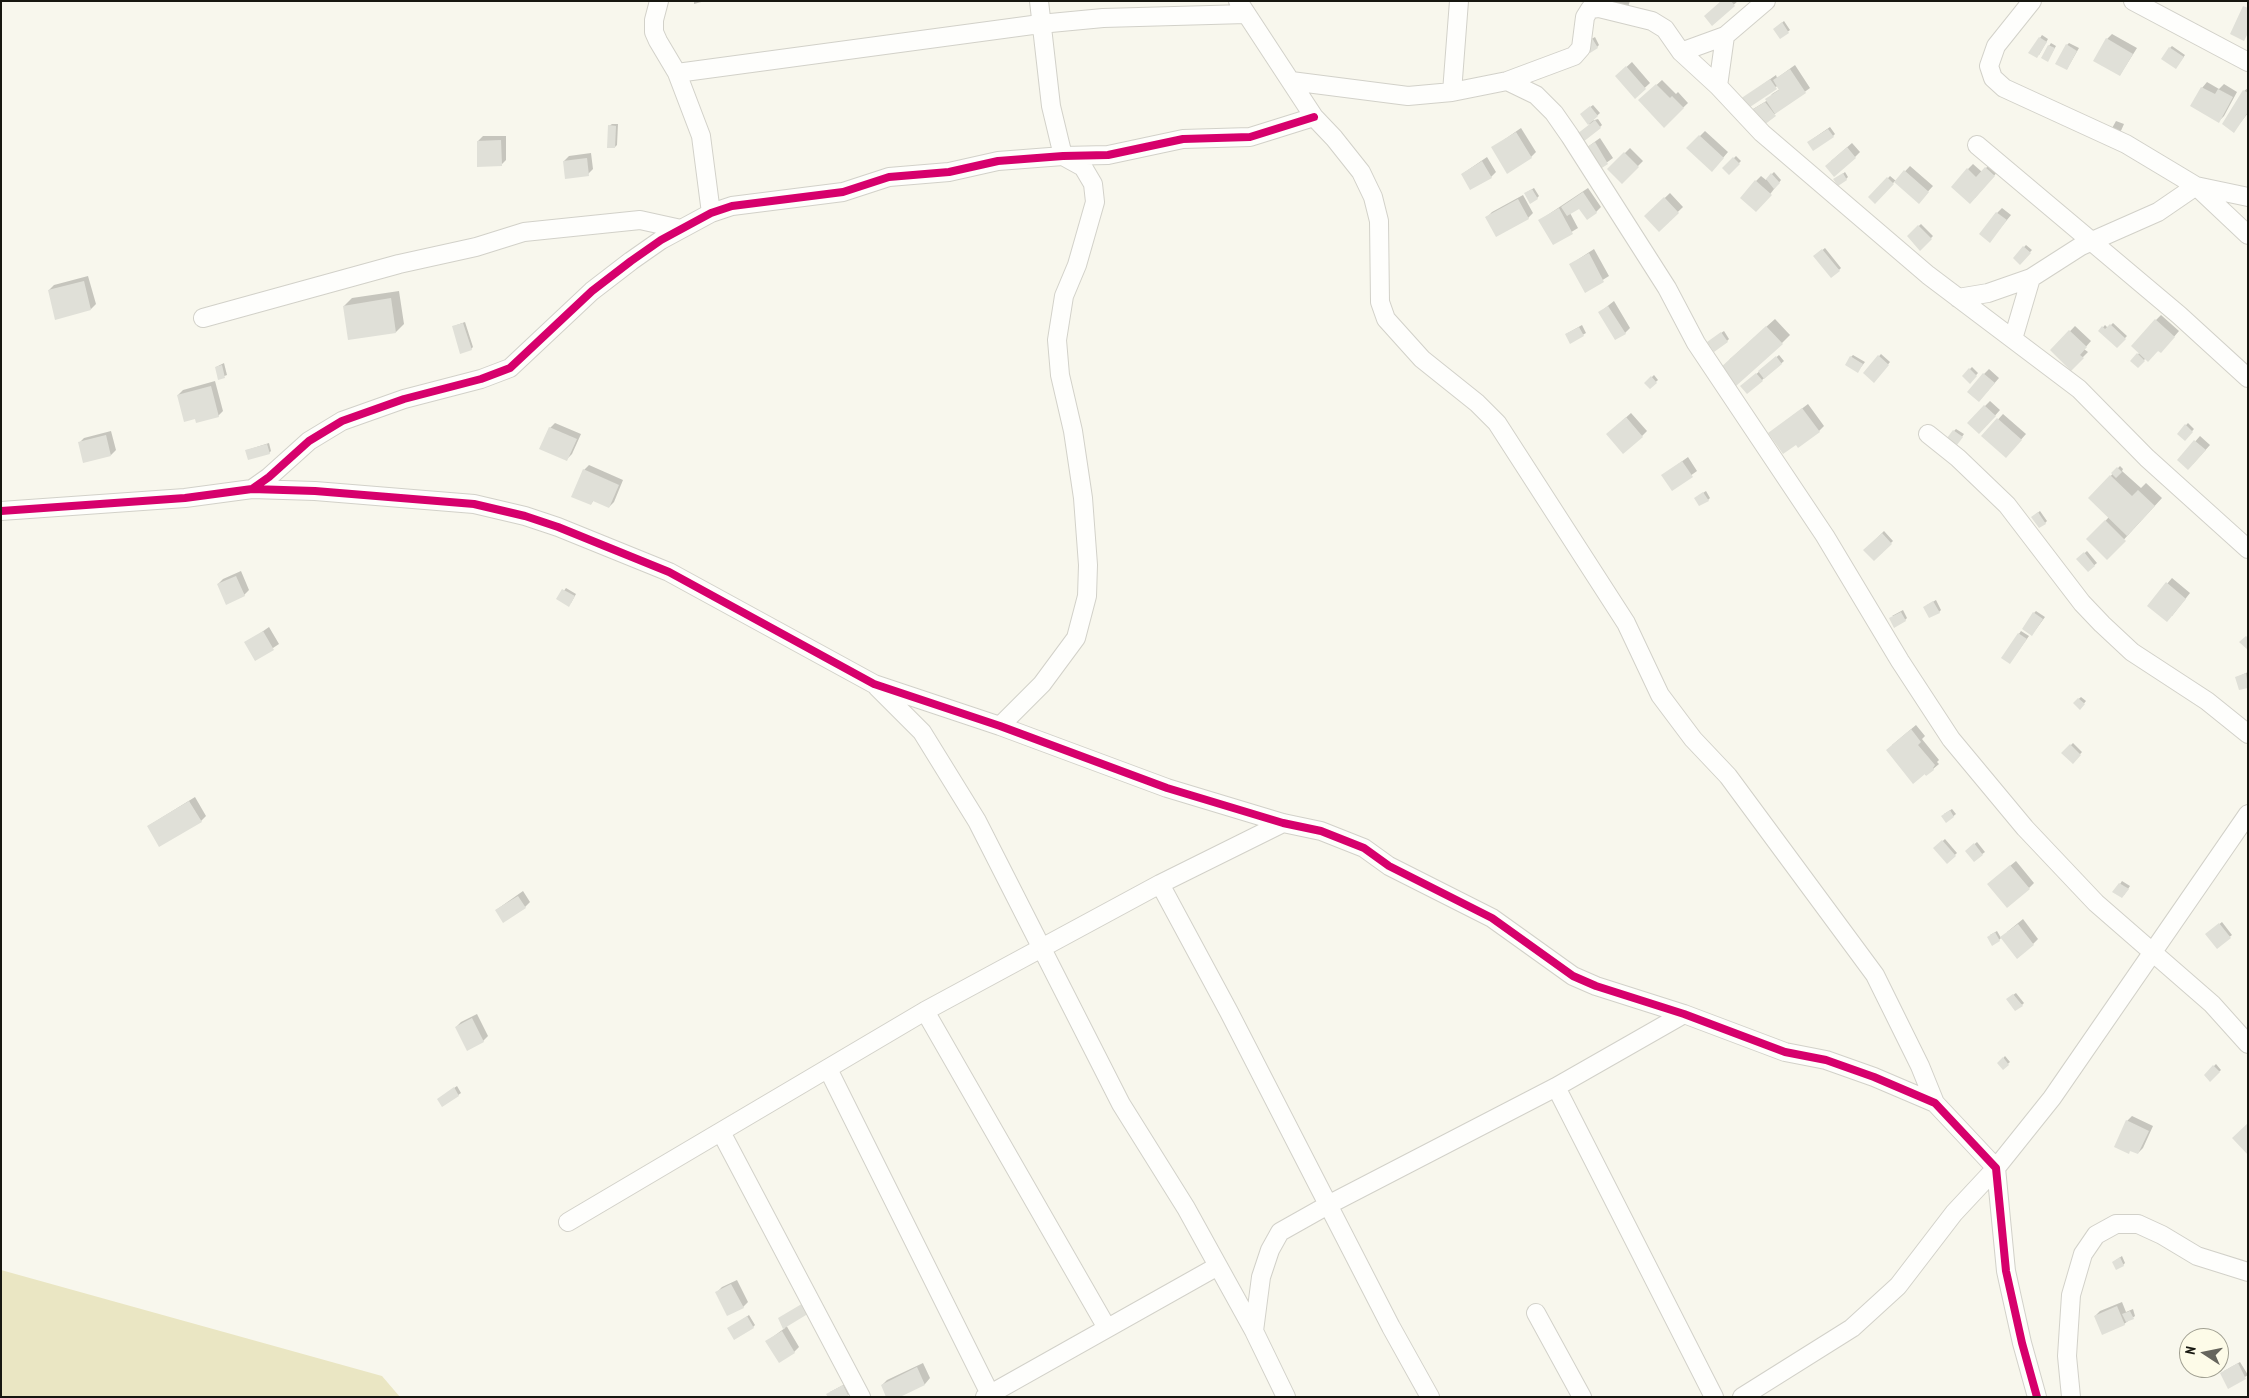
<!DOCTYPE html>
<style>
body{margin:0}
#map{position:relative;width:2249px;height:1398px;overflow:hidden;background:#f8f7ed;font-family:"PT Sans Narrow",sans-serif}
canvas{display:block}
.frame{position:absolute;inset:0;border:2px solid #171710;pointer-events:none}
.north{position:absolute;left:2179px;top:1328px;width:50px;height:50px;box-sizing:border-box;background:#fdfbe8;border:1px solid #a1a092;border-radius:50%;rotate:281deg;font-size:14px;font-weight:700;line-height:20px;text-align:center;color:#171710}
.north::after{content:'';display:block;margin:auto;width:18px;height:22px;background:#66655d;clip-path:polygon(50% 0,100% 100%,50% 72%,0 100%)}
</style>
<div id="map">
<canvas width="2249" height="1398"></canvas>
<div class="frame"></div>
<div class="north">N</div>
</div>
<script>
const ctx = document.querySelector('canvas').getContext('2d');
ctx.lineJoin = 'round';
function paint(path, color) { ctx.fillStyle = color; ctx.fill(path, 'evenodd'); }
const poly = rows => new Path2D(rows.map(r => 'M' + r).join(''));
function strokePath(path, color, width, dash) { ctx.strokeStyle = color; ctx.lineWidth = width; ctx.lineCap = dash ? 'butt' : 'round'; ctx.setLineDash(dash || []); ctx.stroke(path); }
paint(poly([
 [1,1270,382,1376,400,1397,1,1397]
]), '#eae6c3');
paint(poly([
 [694,1,705,1,694,4],
 [1612,1,1630,1,1628,7],
 [1722,1,1738,1,1712,24],
 [1784,21,1790,30,1781,37,1777,27],
 [2112,34,2137,48,2120,75,2107,39],
 [2042,35,2048,39,2039,55,2030,53],
 [1595,37,1599,45,1597,47,1588,41],
 [2051,43,2056,46,2049,58,2049,46],
 [2069,43,2079,48,2067,69,2067,45],
 [2172,46,2185,55,2178,65,2170,48],
 [1632,62,1650,83,1635,97,1622,71],
 [1795,65,1810,88,1777,112,1764,123,1753,109,1768,100,1772,94,1780,89,1778,86,1742,99,1776,75,1777,78],
 [1662,80,1676,94,1678,92,1688,103,1664,126,1640,100],
 [2207,82,2219,89,2224,84,2237,92,2224,116,2219,121,2202,88],
 [2248,88,2248,113,2234,131,2244,91],
 [1593,105,1600,113,1591,121,1598,119,1602,125,1600,127,1590,125,1581,114],
 [2116,121,2124,124,2120,133,2111,130],
 [612,124,618,124,617,145,615,147,609,126],
 [1830,127,1835,134,1833,136,1811,140],
 [1521,128,1536,152,1531,157,1492,148],
 [1705,131,1728,152,1717,165,1688,148],
 [483,136,506,136,506,160,501,165,478,141],
 [1600,138,1613,158,1595,171,1582,151],
 [1852,143,1860,152,1855,157,1831,161],
 [1630,148,1643,161,1622,182,1609,169],
 [591,153,593,169,588,174,564,161,569,156],
 [1736,156,1741,161,1729,173,1724,168],
 [1487,157,1496,172,1491,177,1462,174],
 [1991,163,1999,170,1975,198,1968,169,1973,164,1982,172],
 [1910,166,1933,186,1923,197,1895,181,1875,202,1870,197,1890,176,1896,181],
 [1774,172,1781,180,1761,206,1756,181,1761,176,1766,180],
 [1845,172,1848,177,1846,179,1837,178],
 [1534,188,1539,196,1537,198,1527,192],
 [1588,188,1601,207,1596,212,1580,207,1570,213,1578,228,1553,243,1540,220],
 [1670,193,1683,207,1659,230,1646,216],
 [1523,195,1533,213,1528,218,1487,217,1492,212],
 [2002,208,2011,215,1990,241,1997,213],
 [1921,224,1933,236,1920,249,1908,236],
 [2026,245,2032,250,2020,263,2014,258],
 [1825,248,1841,268,1839,270,1815,256],
 [1594,249,1609,276,1585,291,1571,264],
 [88,276,96,304,91,309,49,290,54,285],
 [399,291,404,324,396,332,349,339,344,306,352,298],
 [1614,301,1630,328,1625,333,1600,312],
 [2161,315,2179,331,2166,346,2146,358,2138,366,2132,361,2140,352,2156,320],
 [1775,319,1790,335,1782,343,1729,360],
 [465,322,473,347,471,349,454,326],
 [2113,323,2127,336,2117,346,2100,331,2105,325,2108,328],
 [1582,325,1586,333,1570,342,1566,334],
 [2075,326,2091,341,2084,349,2088,352,2071,369,2052,350],
 [1724,331,1729,339,1727,341,1711,340],
 [1881,354,1890,362,1874,381,1864,373],
 [1779,355,1784,361,1747,393,1742,386],
 [1853,355,1865,362,1858,371,1851,357],
 [224,363,227,375,219,378,216,367],
 [1972,367,1978,373,1970,382,1963,376],
 [1989,369,1999,378,1979,401,1984,374],
 [1654,375,1658,380,1650,387,1646,383],
 [215,381,223,411,218,416,178,395,183,390],
 [1990,401,2000,410,1984,428,1985,406],
 [1808,404,1824,426,1819,431,1775,429],
 [1631,413,1647,431,1642,436,1613,429],
 [2003,414,2026,434,2011,451,1983,436],
 [555,423,581,434,572,454,567,459,550,428],
 [2188,423,2194,429,2185,439,2178,434],
 [1956,429,1964,434,1959,441,1954,431],
 [111,431,116,450,111,455,79,443,84,438],
 [2200,436,2210,445,2193,464,2179,460],
 [269,443,271,451,269,453,247,450],
 [1688,457,1697,471,1672,489,1663,475],
 [589,465,623,480,614,502,609,507,594,500,591,504,584,470],
 [2120,466,2123,469,2122,471,2141,488,2146,483,2162,498,2107,558,2088,539,2109,517,2090,498],
 [1706,491,1710,498,1708,500,1698,496],
 [2040,511,2047,521,2045,523,2035,515],
 [1884,531,1893,541,1874,559,1865,550],
 [2087,551,2097,563,2088,570,2078,559],
 [241,571,249,590,244,595,218,584,223,579],
 [2172,578,2190,593,2172,616,2149,605],
 [566,588,576,594,571,603,558,599],
 [1936,600,1941,610,1939,612,1927,605],
 [1903,610,1907,618,1905,620,1892,616],
 [2036,611,2045,617,2034,632,2034,613],
 [269,627,279,644,255,660,246,643],
 [2021,631,2029,636,2012,660,2003,657],
 [2248,672,2248,686,2237,677],
 [2081,697,2086,701,2080,708,2074,703],
 [1916,725,1925,736,1922,739,1939,760,1937,762,1939,764,1926,775,1892,745],
 [2073,743,2082,752,2073,762,2063,753],
 [195,797,206,816,201,821,148,826],
 [1952,809,1956,814,1946,822,1944,814],
 [1945,839,1957,853,1947,862,1935,848],
 [1977,842,1985,852,1974,860,1969,849],
 [2016,861,2034,883,2029,888,1994,879],
 [2122,881,2130,886,2124,895,2120,884],
 [523,891,530,902,525,907,496,910],
 [2023,919,2038,939,2033,944,2007,932],
 [2222,922,2232,935,2217,947,2207,934],
 [1997,931,2001,938,1999,940,1990,935],
 [2016,993,2024,1003,2022,1005,2010,997],
 [477,1014,488,1036,483,1041,456,1027,461,1022],
 [2005,1056,2010,1062,2003,1068,1999,1063],
 [2216,1064,2221,1070,2210,1080,2205,1075],
 [457,1086,461,1093,443,1106,441,1097],
 [2132,1116,2153,1126,2143,1148,2138,1153,2127,1121],
 [2122,1256,2125,1263,2123,1265,2113,1262],
 [737,1280,748,1302,743,1307,717,1292,722,1287],
 [2122,1302,2126,1312,2133,1309,2135,1316,2124,1324,2095,1316,2100,1311],
 [749,1315,755,1325,753,1327,731,1327],
 [779,1319,786,1325,799,1347,794,1352,767,1341,785,1328],
 [2240,1362,2248,1375,2229,1387,2224,1371],
 [923,1363,930,1378,925,1384,897,1397,882,1385,887,1380],
 [845,1384,851,1393,846,1397,830,1392]
]), '#0003');
paint(poly([
 [1721,1,1731,1,1735,6,1712,26,1704,16],
 [2243,6,2248,8,2248,33,2244,41,2230,34],
 [1782,22,1789,33,1780,39,1773,29],
 [2039,37,2047,42,2037,58,2028,53],
 [1592,38,1598,48,1590,53,1584,43],
 [2106,38,2133,54,2120,76,2093,61],
 [2066,44,2077,51,2067,70,2055,64],
 [2048,45,2055,48,2048,62,2041,58],
 [2169,47,2184,57,2176,69,2161,59],
 [1626,66,1646,89,1635,99,1615,76],
 [1790,69,1806,93,1775,114,1765,99,1779,90,1773,80],
 [1770,79,1777,89,1747,109,1740,99],
 [1656,84,1670,98,1672,96,1684,108,1664,128,1638,100],
 [2201,87,2215,94,2218,89,2233,97,2219,123,2190,106],
 [2243,90,2248,93,2248,112,2234,133,2222,124],
 [1765,102,1776,116,1764,125,1750,111],
 [1590,106,1598,116,1588,125,1580,114],
 [1595,120,1601,128,1583,142,1577,134],
 [608,125,616,126,615,148,607,148],
 [1828,129,1834,137,1813,151,1807,142],
 [1516,132,1532,158,1507,174,1491,147],
 [1699,135,1724,158,1712,172,1686,148],
 [501,140,502,166,477,167,477,141],
 [1595,142,1608,164,1594,173,1581,151],
 [1847,147,1856,158,1834,177,1825,166],
 [1624,152,1639,167,1622,184,1607,169],
 [1733,157,1740,164,1729,175,1722,168],
 [587,158,589,176,565,179,563,161],
 [1482,161,1492,178,1470,190,1461,174],
 [1985,167,1995,176,1970,204,1951,187,1967,168,1976,177],
 [1904,170,1929,192,1919,204,1894,182],
 [1771,173,1780,183,1774,189,1766,179],
 [1843,173,1847,180,1838,186,1833,179],
 [1887,177,1894,184,1875,204,1868,197],
 [1755,180,1772,195,1756,212,1740,198],
 [1532,189,1538,199,1530,204,1524,193],
 [1583,192,1597,213,1587,220,1579,209,1567,216,1561,207],
 [1664,197,1679,213,1659,232,1644,216],
 [1518,199,1529,219,1496,237,1485,217],
 [1559,208,1573,234,1553,245,1538,220],
 [1996,212,2007,220,1990,243,1979,234],
 [1918,225,1932,239,1920,251,1907,236],
 [2023,246,2031,253,2020,265,2013,258],
 [1822,249,1840,271,1831,278,1813,256],
 [1589,253,1604,282,1585,293,1569,264],
 [84,281,91,310,55,320,48,290],
 [391,298,396,333,348,340,343,306],
 [1608,306,1626,334,1615,340,1598,312],
 [2155,319,2175,337,2161,353,2158,351,2148,362,2131,346],
 [463,323,472,350,460,354,452,326],
 [2110,324,2126,339,2117,348,2098,331,2102,326,2105,329],
 [1766,326,1783,344,1736,386,1720,368],
 [1579,327,1584,336,1570,344,1565,334],
 [2069,330,2087,347,2080,355,2084,358,2071,371,2050,350],
 [1721,332,1728,342,1714,352,1707,342],
 [2137,353,2145,361,2138,368,2130,361],
 [1878,355,1889,365,1874,383,1863,373],
 [1776,356,1782,364,1764,379,1758,371],
 [1850,356,1863,364,1858,373,1845,365],
 [222,365,225,378,218,380,215,367],
 [1969,368,1977,376,1970,384,1962,376],
 [1756,373,1763,381,1747,394,1740,386],
 [1983,373,1995,383,1979,402,1967,392],
 [1651,376,1657,383,1650,389,1644,383],
 [211,386,219,417,196,423,195,419,184,422,177,395],
 [1984,405,1996,416,1979,434,1967,423],
 [1802,408,1820,432,1798,448,1796,445,1783,454,1768,433],
 [1626,417,1643,437,1623,454,1606,434],
 [1997,418,2022,440,2006,458,1981,436],
 [2185,424,2193,432,2185,441,2177,434],
 [549,427,577,439,567,461,539,449],
 [1953,430,1963,437,1957,445,1947,438],
 [106,435,111,456,83,463,78,442],
 [2194,440,2206,450,2188,470,2177,460],
 [267,444,270,454,248,460,245,450],
 [1682,461,1693,477,1672,491,1661,475],
 [2117,467,2122,472,2116,478,2111,473],
 [583,469,619,485,609,508,593,501,591,505,571,497],
 [2110,475,2132,496,2138,490,2155,506,2127,536,2088,498],
 [1703,492,1709,501,1699,506,1694,498],
 [2038,512,2046,524,2039,528,2031,517],
 [2105,520,2126,541,2107,560,2086,539],
 [1882,533,1892,544,1874,561,1863,550],
 [2084,552,2095,566,2088,572,2076,559],
 [236,576,245,596,226,605,217,584],
 [2166,582,2186,599,2167,622,2147,606],
 [562,589,575,596,569,607,556,599],
 [1933,601,1940,613,1929,618,1923,607],
 [1901,612,1906,621,1894,628,1889,618],
 [2033,612,2043,619,2032,636,2022,629],
 [263,631,274,650,255,661,244,642],
 [2018,633,2027,639,2010,664,2001,658],
 [2246,636,2248,638,2248,650,2239,642],
 [2246,673,2248,688,2239,690,2235,677],
 [2078,698,2085,704,2080,710,2073,703],
 [1911,729,1921,742,1918,745,1935,765,1933,768,1934,770,1926,776,1925,774,1913,784,1886,750],
 [2070,744,2081,755,2073,764,2061,753],
 [189,801,202,822,159,847,147,826],
 [1950,810,1954,817,1946,823,1941,816],
 [1942,840,1956,856,1947,864,1933,848],
 [1974,843,1983,855,1974,862,1965,851],
 [2010,865,2030,889,2007,908,1987,884],
 [2119,883,2129,889,2122,898,2112,892],
 [518,896,526,908,503,923,495,910],
 [2219,923,2231,938,2217,949,2205,934],
 [2018,924,2034,945,2017,959,2000,937],
 [1995,932,2000,941,1992,946,1987,937],
 [2013,994,2023,1006,2015,1011,2006,999],
 [472,1018,484,1042,467,1051,455,1027],
 [2003,1057,2009,1065,2003,1070,1997,1063],
 [2213,1065,2220,1072,2210,1082,2204,1075],
 [454,1087,459,1096,442,1107,437,1099],
 [2126,1120,2149,1131,2138,1154,2130,1151,2129,1154,2114,1147],
 [2248,1123,2248,1155,2232,1138],
 [2120,1257,2124,1266,2116,1270,2112,1262],
 [731,1284,744,1308,727,1316,715,1292],
 [805,1302,811,1312,783,1329,778,1318],
 [2117,1306,2125,1325,2102,1335,2094,1316],
 [2130,1311,2134,1319,2126,1322,2122,1314],
 [747,1316,754,1328,734,1340,727,1328],
 [782,1331,795,1353,779,1363,765,1341],
 [2238,1363,2246,1379,2228,1389,2220,1373],
 [917,1367,925,1385,900,1397,886,1397,881,1385],
 [843,1385,849,1397,828,1397,826,1394]
]), '#e0e0d8');
const street = poly([
 [659,1,654,20,654,32,658,41,677,73,701,136,711,213],
 [1238,1,1314,117,1334,138,1361,172,1373,197,1379,221,1380,302,1386,319,1422,359,1477,403,1497,423,1626,623,1660,695,1693,739,1728,776,1875,975,1920,1066,1935,1103],
 [2032,1,1996,46,1989,66,1993,78,2004,88,2126,144,2196,186,2248,235],
 [2133,1,2248,62],
 [1681,52,1725,36,1766,1],
 [677,73,1040,24,1103,18,1246,14],
 [1291,81,1408,96,1452,92,1507,81,1574,56,1581,48,1585,17,1590,9,1599,8,1652,21,1665,29,1681,52,1718,86,1762,133,1928,275,2079,389,2147,458,2248,549],
 [1507,81,1536,95,1554,113,1570,136,1667,288,1696,343,1825,536,1900,661,1951,739,2025,828,2096,903,2212,1004,2248,1044],
 [1718,86,1725,36],
 [1452,92,1459,1],
 [1977,145,2179,315,2248,378],
 [1958,298,1988,293,2031,278,2081,246,2158,212,2196,186,2248,197],
 [203,318,399,264,476,247,524,232,640,220,681,229],
 [2013,339,2031,278],
 [1928,434,1958,458,2007,505,2082,603,2102,624,2132,652,2207,701,2248,734],
 [252,489,315,491,474,504,525,516,558,527,669,572,874,684,1000,726,1167,788,1283,823,1321,831,1364,848,1389,866,1492,918,1573,976,1596,986,1684,1014,1785,1052,1826,1060,1874,1077,1935,1103,1996,1168,2006,1271,2022,1343,2037,1397],
 [1,511,185,498,252,489,269,477,309,441,342,421,404,399,481,379,510,368,592,291,631,261,661,240,711,213,732,206,843,192,889,177,949,172,998,161,1063,156,1108,155,1183,139,1250,137,1314,117],
 [877,687,922,732,977,821,1121,1104,1186,1208,1254,1331,1286,1397],
 [1000,726,1042,684,1076,638,1087,596,1088,565,1083,498,1073,431,1060,375,1057,340,1064,296,1077,265,1095,202,1093,184,1083,167,1063,156,1051,106,1039,1],
 [1160,884,1229,1012,1391,1327,1430,1397],
 [925,1011,1107,1328],
 [828,1069,990,1394],
 [1556,1087,1714,1397],
 [721,1132,861,1397],
 [568,1222,925,1011,1160,884,1283,823],
 [1536,1313,1582,1397],
 [1254,1331,1261,1277,1270,1250,1280,1232,1328,1205,1556,1087,1684,1014],
 [985,1397,1218,1266],
 [1742,1397,1852,1328,1898,1286,1954,1213,1996,1168,2052,1098,2248,814],
 [2071,1397,2067,1356,2071,1295,2083,1254,2096,1235,2116,1224,2138,1224,2162,1235,2197,1256,2248,1272]
]);
strokePath(street, '#d2d1c9', 20);
strokePath(street, '#fefefc', 18);
strokePath(poly([
 [252,489,315,491,474,504,525,516,558,527,669,572,874,684,1000,726,1167,788,1283,823,1321,831,1364,848,1389,866,1492,918,1573,976,1596,986,1684,1014,1785,1052,1826,1060,1874,1077,1935,1103,1996,1168,2006,1271,2022,1343,2037,1397],
 [1,511,185,498,252,489,269,477,309,441,342,421,404,399,481,379,510,368,592,291,631,261,661,240,711,213,732,206,843,192,889,177,949,172,998,161,1063,156,1108,155,1183,139,1250,137,1314,117]
]), '#d6006c', 8);
</script>
